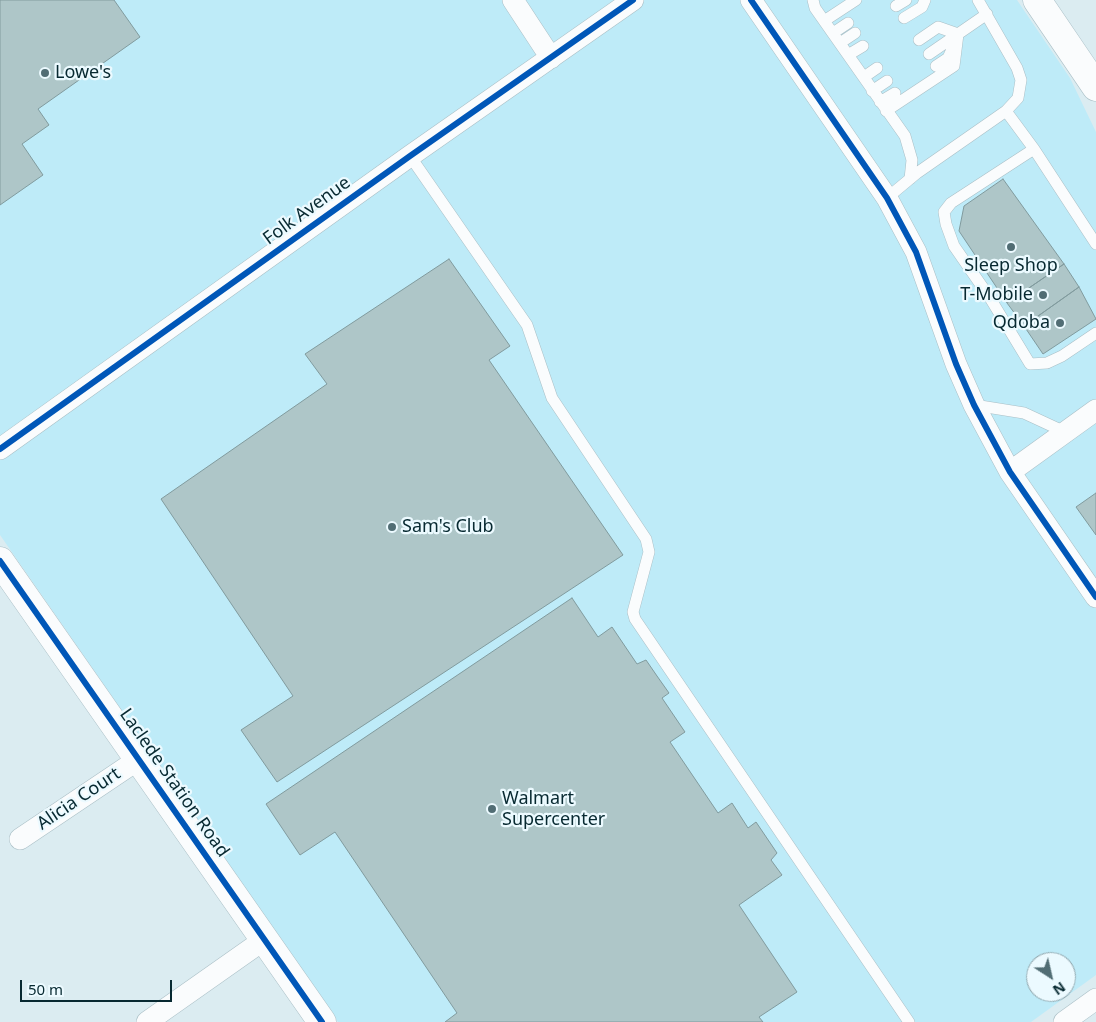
<!DOCTYPE html>
<style>
body{margin:0}
#map{position:relative;width:1096px;height:1022px;overflow:hidden;background:#dbecf1;font-family:"Noto Sans",sans-serif}
canvas{display:block}
.north{position:absolute;left:1026px;top:952px;width:50px;height:50px;box-sizing:border-box;background:#ecfaff;border:1px solid #90a6ad;border-radius:50%;rotate:145deg;font-size:14px;font-weight:700;line-height:20px;text-align:center;color:#072931}
.north::after{content:'';display:block;margin:auto;width:18px;height:22px;background:#516d74;clip-path:polygon(50% 0,100% 100%,50% 72%,0 100%)}
.scale{position:absolute;left:20px;top:980px;width:152px;height:22px;box-sizing:border-box;border:2px solid #072931;border-top:0;padding-left:6px;font-size:15px;line-height:18px;white-space:nowrap;color:#072931;-webkit-text-stroke:4px #ecfaff;paint-order:stroke}
</style>
<div id="map">
<canvas width="1096" height="1022"></canvas>
<div class="north">N</div>
<div class="scale">50 m</div>
</div>
<script>
const ctx = document.querySelector('canvas').getContext('2d');
ctx.lineJoin = 'round';
function paint(path, color) { ctx.fillStyle = color; ctx.fill(path, 'evenodd'); }
const poly = rows => new Path2D(rows.map(r => 'M' + r).join(''));
function strokePath(path, color, width, dash) { ctx.strokeStyle = color; ctx.lineWidth = width; ctx.lineCap = dash ? 'butt' : 'round'; ctx.setLineDash(dash || []); ctx.stroke(path); }
function write(font, color, halo, rows, align = 'center') {
  ctx.font = font + ' "Noto Sans",sans-serif'; ctx.lineWidth = 4.5; ctx.setLineDash([]); ctx.textBaseline = 'middle'; ctx.strokeStyle = halo; ctx.fillStyle = color; for (const [text, x, y, turn = 0] of rows) {
    ctx.save(); ctx.translate(x, y); ctx.rotate((+turn || 0) * Math.PI / 180); ctx.textAlign = isNaN(turn) ? turn : align; if (halo) ctx.strokeText(text, 0, 0); ctx.fillText(text, 0, 0); ctx.restore();
  }
}
paint(poly([
 [0,0,1017,0,1070,78,1096,132,1096,975,1031,1022,338,1022,0,535],
 [1036,962,1066,962,1066,992,1036,992]
]), '#beebf8');
const building = poly([
 [0,0,114,0,140,37,38,109,49,125,22,144,43,175,0,205,0,0],
 [1003,179,1064,264,1007,303,959,231,964,206,1003,179],
 [449,259,510,346,489,360,623,555,277,782,241,730,293,696,161,499,327,384,305,354,449,259],
 [1064,264,1079,287,1024,326,1007,303,1064,264],
 [1079,287,1096,319,1043,354,1024,326,1079,287],
 [1096,493,1096,535,1076,507,1096,493],
 [572,598,598,637,612,627,637,664,646,660,657,676,669,693,662,698,685,732,670,742,718,813,732,803,748,828,756,822,777,853,771,860,782,875,739,905,797,992,759,1017,763,1022,445,1022,457,1013,335,832,300,855,266,804,572,598]
]);
paint(building, '#aec6c8');
strokePath(building, '#819b9e', 1);
const lane = poly([
 [813,0,815,8,905,136,912,160,910,179],
 [896,6,906,0],
 [904,18,922,7,925,0],
 [824,21,856,0],
 [833,33,848,23],
 [919,40,938,27,958,34],
 [840,43,855,33],
 [929,54,987,14],
 [848,55,863,46],
 [936,66,948,58,954,45],
 [864,77,877,68],
 [872,91,887,81],
 [880,102,895,93],
 [886,111,954,66,958,34],
 [1006,111,1034,149,1096,244],
 [1034,149,951,203,944,212,946,224,954,246,990,298,1030,364,1047,363,1062,356,1096,333],
 [410,156,527,325,552,398,646,539,649,552,633,612,635,619,909,1022],
 [887,198,917,173,1006,111,1018,98,1021,80,1017,68,978,0],
 [974,405,1024,413,1065,432]
]);
const street = poly([
 [513,0,551,58],
 [751,0,887,198,916,252,956,364,974,405,1010,472,1096,597],
 [0,449,410,156,633,0],
 [1010,472,1096,410],
 [20,839,139,759],
 [147,1022,265,939],
 [1064,1022,1096,999]
]);
const secondary = poly([
 [0,561,322,1022]
]);
const primary = poly([
 [1037,0,1096,87]
]);
strokePath(lane, '#aabfc6', 12);
strokePath(street, '#aabfc6', 22);
strokePath(secondary, '#aabfc6', 29);
strokePath(primary, '#aabfc6', 29);
strokePath(lane, '#fafcfd', 11);
strokePath(street, '#fafcfd', 21);
strokePath(secondary, '#fafcfd', 28);
strokePath(primary, '#fafcfd', 28);
strokePath(poly([
 [751,0,887,198,916,252,956,364,974,405,1010,472,1096,597],
 [0,449,410,156,633,0],
 [0,561,322,1022]
]), '#0057b8', 6);
for (const [x, y, r, color] of [
 [45,73,5,"#516d74"],
 [1011,247,5,"#516d74"],
 [1043,295,5,"#516d74"],
 [1060,323,5,"#516d74"],
 [392,527,5,"#516d74"],
 [492,809,5,"#516d74"]
]) { const dot = new Path2D(); dot.arc(x, y, r, 0, 2 * Math.PI); ctx.fillStyle = color; ctx.fill(dot); strokePath(dot, '#ecfaff', 2); }
write('18px', '#072931', '#ecfaff', [
 ["Lowe's",55,73],
 ["Sleep Shop",1011,266,"center"],
 ["T-Mobile",1033,295,"right"],
 ["Qdoba",1050,323,"right"],
 ["Sam's Club",402,527],
 ["Walmart",502,799],
 ["Supercenter",502,820]
], 'left');
write('18px', '#072931', '#ecfaff', [
 ["Folk Avenue",307,211,-36],
 ["Laclede Station Road",174,783,55],
 ["Alicia Court",79,799,-34]
]);
</script>
